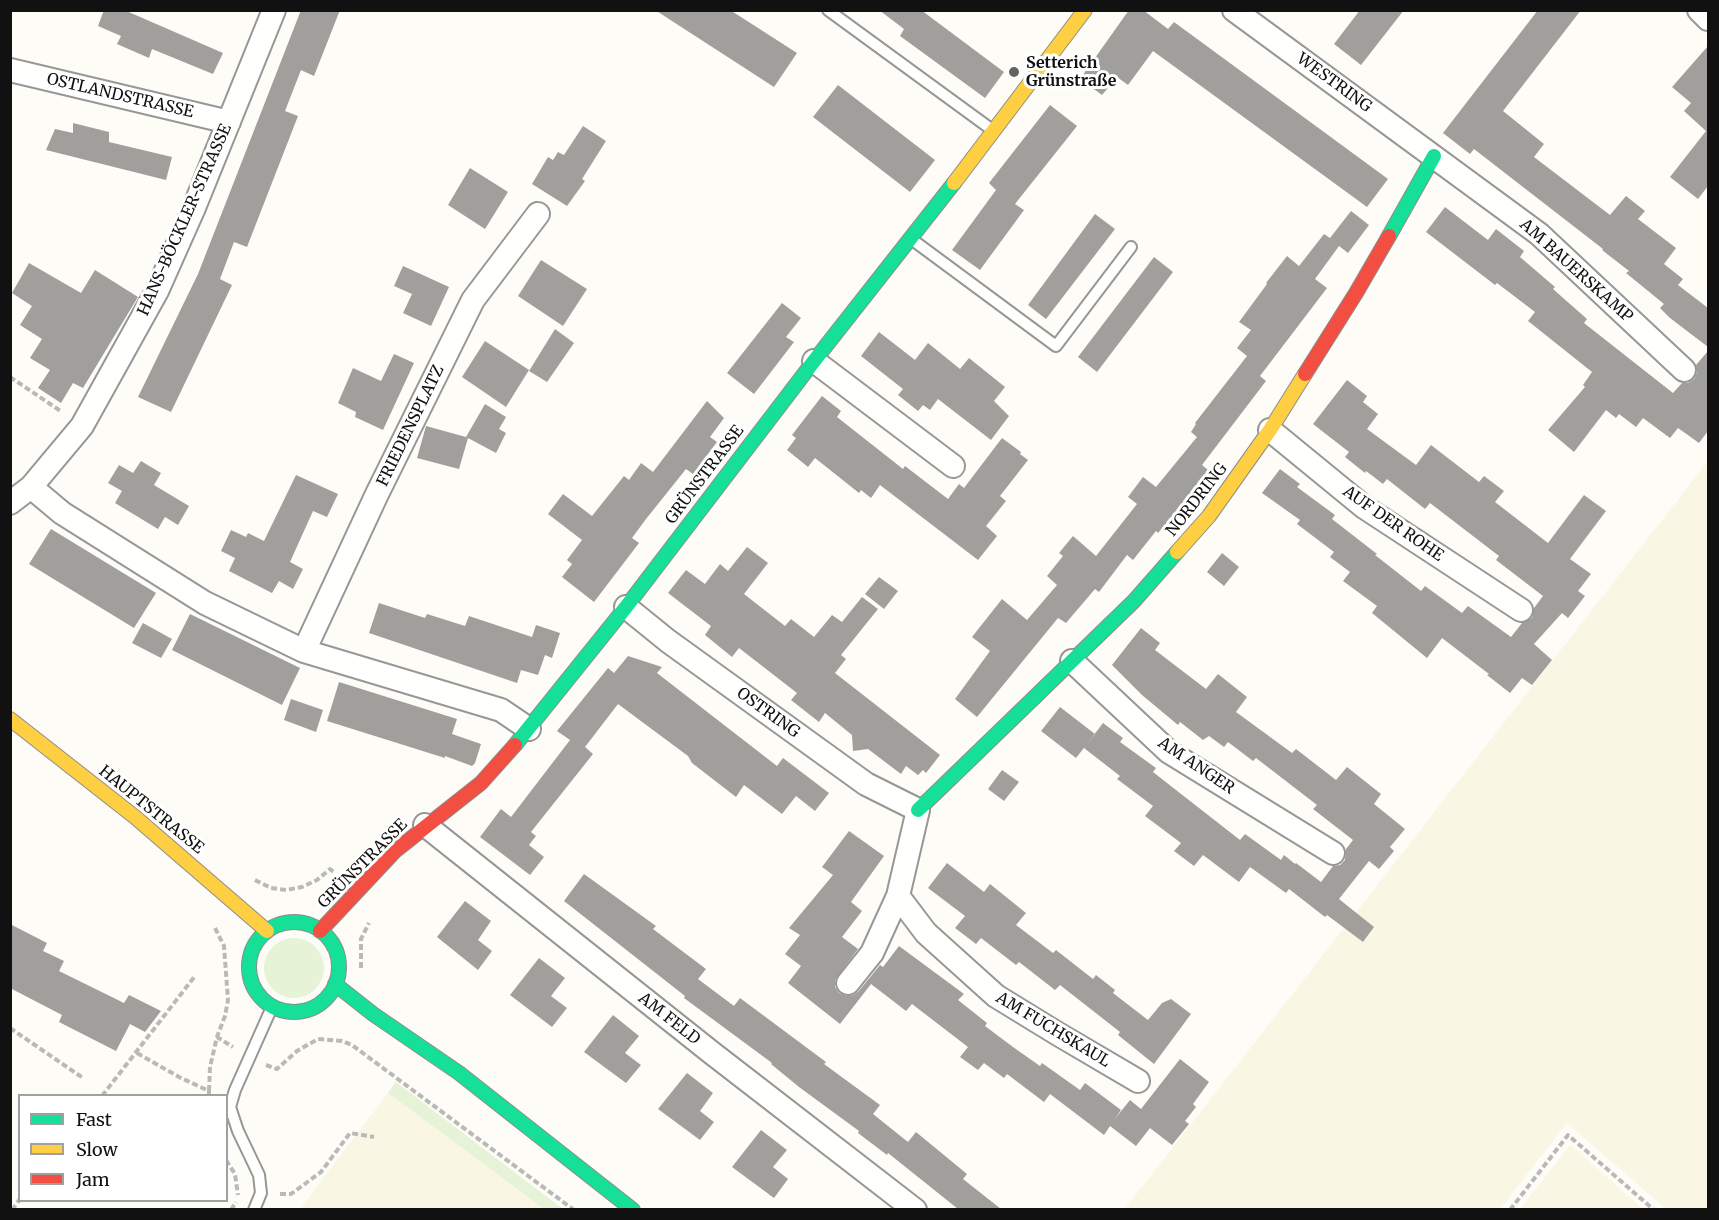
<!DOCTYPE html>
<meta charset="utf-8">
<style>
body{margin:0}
#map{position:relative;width:1719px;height:1220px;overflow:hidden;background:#fdfcf7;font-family:Merriweather,serif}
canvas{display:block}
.frame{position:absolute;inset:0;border:12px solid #111;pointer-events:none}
.legend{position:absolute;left:18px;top:1094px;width:210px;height:108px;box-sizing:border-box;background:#fff;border:2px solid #a0a0a0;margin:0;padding:8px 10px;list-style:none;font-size:18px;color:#111}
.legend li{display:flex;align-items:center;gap:12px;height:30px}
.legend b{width:30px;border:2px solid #a0a0a0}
</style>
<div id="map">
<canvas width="1719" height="1220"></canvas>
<div class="frame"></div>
<ul class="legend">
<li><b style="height:8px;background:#16e098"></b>Fast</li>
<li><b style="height:8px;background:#ffcf43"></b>Slow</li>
<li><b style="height:8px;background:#f24e42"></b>Jam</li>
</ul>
</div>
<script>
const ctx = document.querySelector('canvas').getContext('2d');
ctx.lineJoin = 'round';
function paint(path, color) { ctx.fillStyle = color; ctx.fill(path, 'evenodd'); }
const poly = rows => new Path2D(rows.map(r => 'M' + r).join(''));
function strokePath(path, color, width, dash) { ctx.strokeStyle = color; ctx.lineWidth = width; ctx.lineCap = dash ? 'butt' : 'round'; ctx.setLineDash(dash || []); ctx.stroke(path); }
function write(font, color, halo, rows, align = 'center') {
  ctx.font = font + ' Merriweather,serif'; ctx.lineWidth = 6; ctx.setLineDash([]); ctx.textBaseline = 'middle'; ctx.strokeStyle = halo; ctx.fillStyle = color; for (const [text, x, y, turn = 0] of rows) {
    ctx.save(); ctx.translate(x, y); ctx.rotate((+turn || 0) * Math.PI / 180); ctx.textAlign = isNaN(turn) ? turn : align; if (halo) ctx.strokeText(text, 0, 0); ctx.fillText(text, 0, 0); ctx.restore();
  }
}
paint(poly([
 [1708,461,1708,1209,1666,1209,1567,1123,1500,1209,1124,1210],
 [388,1093,544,1209,299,1210],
 [1570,1145,1571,1145,1643,1209,1520,1209]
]), '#f9f7e4');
paint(poly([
 '264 968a30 30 0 1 1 60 0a30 30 0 1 1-60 0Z',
 [396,1082,563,1209,544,1209,388,1093]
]), '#e7f3d7');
paint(poly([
 [104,10,124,10,223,53,213,74,152,49,149,58,117,44,121,36,98,26],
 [301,10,340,10,314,76,301,70,285,111,298,116,247,247,234,242,220,279,232,285,171,412,138,397,198,274],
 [655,10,730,10,797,53,774,87],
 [879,10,921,10,1004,72,985,98,900,36,904,29],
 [1129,10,1143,10,1168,29,1174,22,1388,179,1367,207,1153,51,1128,85,1117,77,1102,95,1080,79],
 [1360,10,1404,10,1361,65,1334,44],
 [1538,10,1581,10,1503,111,1544,144,1534,157,1610,215,1626,196,1645,211,1638,219,1676,248,1664,264,1683,279,1678,285,1708,308,1708,347,1670,318,1660,308,1664,304,1626,273,1629,271,1602,250,1603,249,1474,149,1470,154,1443,133],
 [1708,46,1708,186,1698,199,1670,177,1706,131,1684,111,1691,103,1672,87],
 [838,85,935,160,910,192,813,117],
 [1050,105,1077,126,1015,204,1024,210,980,270,952,250,996,190,989,183],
 [73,123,109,132,109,142,172,157,166,180,46,150,55,129,73,133],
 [583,126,606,141,582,179,585,181,567,206,532,184,548,157,553,160,558,152,564,155],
 [470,168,508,192,485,229,448,205],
 [1445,207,1488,240,1496,229,1524,251,1520,257,1555,287,1553,289,1587,319,1584,323,1673,393,1682,383,1688,383,1694,379,1697,372,1696,365,1708,351,1708,431,1699,443,1678,428,1670,438,1643,418,1636,427,1619,414,1616,418,1606,410,1574,452,1548,430,1585,387,1583,385,1592,372,1528,321,1535,312,1497,283,1495,285,1426,232],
 [1351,211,1369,225,1348,253,1339,246,1315,279,1327,288,1260,376,1266,381,1202,465,1208,470,1200,483,1158,533,1156,531,1133,560,1127,555,1099,592,1095,589,1066,623,1058,618,977,717,955,699,990,651,972,637,1002,599,1027,620,1057,585,1047,576,1063,556,1059,553,1073,536,1096,556,1137,504,1128,497,1143,477,1156,487,1197,437,1191,432,1196,424,1195,423,1247,356,1237,348,1251,330,1239,322,1267,284,1266,283,1287,256,1299,266,1324,234,1330,238],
 [1095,214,1115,229,1046,319,1028,305],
 [1154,257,1173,272,1097,372,1078,357],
 [541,260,587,289,563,326,518,296],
 [29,263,81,293,95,270,138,297,83,388,73,383,61,403,38,388,50,370,30,358,42,339,20,325,32,306,12,293],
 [403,266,449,287,431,326,403,313,412,294,394,286],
 [782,303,801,318,786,337,794,342,754,394,727,373],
 [555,329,574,343,547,382,529,371],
 [879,332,915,360,928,343,960,369,969,358,1005,387,994,401,1009,416,991,440,938,399,930,410,923,405,918,411,898,395,903,389,861,356],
 [485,341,529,370,506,407,462,377],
 [394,354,414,363,383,430,355,417,356,412,338,403,353,368,381,381],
 [1347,380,1367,396,1363,402,1378,414,1367,429,1416,465,1431,445,1479,482,1484,476,1504,491,1495,502,1548,543,1584,495,1606,511,1570,559,1591,574,1578,591,1585,596,1568,618,1562,613,1534,644,1552,660,1532,685,1522,678,1510,693,1487,675,1489,674,1442,638,1427,658,1372,613,1377,606,1343,581,1350,572,1330,557,1334,552,1297,524,1300,520,1262,493,1280,469,1300,484,1297,487,1335,515,1332,519,1377,554,1375,555,1421,591,1425,586,1462,613,1468,606,1511,637,1522,623,1532,618,1534,608,1543,596,1496,560,1499,556,1430,503,1425,509,1387,479,1383,484,1366,471,1365,473,1345,457,1349,452,1313,424],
 [822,396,841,411,837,417,903,469,905,466,948,499,959,484,964,488,1002,438,1021,452,1020,454,1028,460,1000,496,1006,501,986,526,997,536,978,560,880,485,871,498,861,490,859,493,815,458,808,467,787,450,796,438,792,435],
 [707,401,724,418,710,437,717,442,693,474,686,469,646,519,632,538,639,543,594,602,562,577,572,564,567,560,582,540,548,514,563,494,592,516,624,476,629,480,641,463,653,472],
 [485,404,506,417,499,429,506,433,496,453,468,438,459,469,417,458,426,426,466,437],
 [141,461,161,473,154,485,189,506,178,525,165,517,158,529,115,503,122,491,108,483,119,465,133,473],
 [296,475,338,494,327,517,313,511,290,562,303,569,293,589,279,581,272,593,229,571,235,558,221,551,231,530,246,537,248,533,264,541],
 [51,529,156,593,134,628,29,564],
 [747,547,768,563,744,594,785,626,791,619,814,637,832,615,842,622,862,597,878,609,841,655,846,659,835,673,940,755,926,773,923,770,918,775,906,766,901,774,868,749,853,751,852,735,825,713,819,722,791,700,797,693,739,648,732,657,705,635,711,626,668,593,686,570,705,584,720,564,728,571],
 [1222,553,1239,567,1224,586,1207,572],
 [879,577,898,591,884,609,865,594],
 [379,603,425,618,427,614,465,626,469,616,532,637,536,625,560,633,552,658,545,655,538,675,521,670,517,683,369,633],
 [190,614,300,668,282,705,172,650],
 [143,623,172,639,161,658,132,643],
 [1141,628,1160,643,1155,650,1206,689,1218,674,1247,697,1236,712,1292,753,1296,749,1336,780,1347,767,1381,794,1374,804,1405,829,1390,847,1394,851,1379,869,1369,861,1339,899,1374,927,1363,942,1327,915,1325,917,1289,889,1286,893,1250,867,1239,882,1203,855,1194,866,1174,851,1181,843,1145,816,1153,806,1117,779,1120,776,1084,748,1103,723,1123,738,1120,742,1156,768,1153,772,1240,840,1245,834,1281,860,1284,855,1295,864,1296,863,1321,882,1333,866,1340,865,1345,860,1346,849,1353,840,1313,809,1317,805,1256,758,1253,761,1228,742,1224,747,1209,736,1203,740,1180,722,1178,725,1142,695,1112,665],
 [628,656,662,667,657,673,777,766,783,758,829,793,815,811,796,796,782,814,744,785,736,797,692,763,688,756,618,704,585,747,593,754,531,832,536,836,529,845,544,857,530,875,480,837,501,809,511,817,570,740,557,731,608,668,614,673],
 [339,682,457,719,452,734,481,744,475,763,472,766,445,756,445,758,327,721],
 [291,699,323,710,316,732,284,720],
 [1060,707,1095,734,1076,758,1041,731],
 [1002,770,1019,782,1004,801,988,789],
 [849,831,884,856,851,902,862,911,842,937,858,949,835,980,835,987,839,993,847,996,853,995,858,992,880,965,883,967,899,946,964,994,958,1000,987,1023,985,1026,1013,1047,1040,1066,1042,1063,1080,1090,1085,1083,1121,1110,1114,1120,1130,1100,1141,1109,1180,1059,1209,1082,1193,1104,1196,1107,1185,1121,1189,1124,1172,1145,1150,1128,1136,1146,1110,1126,1104,1135,1050,1094,1044,1102,1007,1074,1004,1078,984,1063,978,1070,960,1057,968,1047,912,1004,906,1011,871,984,840,1024,788,983,801,966,785,954,800,935,789,928,833,875,822,867],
 [947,863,984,892,990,884,1026,913,1016,925,1053,953,1056,950,1093,979,1096,975,1115,990,1113,993,1148,1020,1162,1003,1171,999,1191,1014,1154,1064,1118,1035,1120,1032,1060,985,1055,990,1019,962,1016,965,981,938,976,944,955,928,965,916,928,888],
 [584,874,656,926,653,929,706,969,698,979,734,1006,740,998,826,1062,824,1064,880,1105,873,1114,908,1142,916,1132,967,1174,963,1179,1001,1209,958,1209,888,1153,887,1155,858,1133,859,1131,799,1087,771,1064,772,1063,684,998,685,996,564,901],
 [465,901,491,921,478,940,492,951,478,970,437,937],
 [10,924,47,943,43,951,64,961,59,971,124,1003,129,995,161,1011,145,1032,130,1024,116,1051,59,1022,62,1015,10,988],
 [539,958,565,978,551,996,567,1008,552,1027,510,995],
 [613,1015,639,1036,625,1053,641,1065,626,1083,584,1052],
 [687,1073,713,1093,700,1111,714,1122,700,1140,658,1109],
 [761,1130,787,1150,773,1167,788,1179,774,1198,732,1167]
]), '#a19f9c');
const lane = poly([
 [828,10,991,129],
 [914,241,1056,346,1131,247],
 [254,1210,261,1193,259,1175,238,1131,230,1107,235,1090,272,1007]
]);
const street = poly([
 [1234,10,1539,234,1684,370],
 [1699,10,1708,19],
 [10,70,229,122],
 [814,361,953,466],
 [1270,430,1364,507,1521,610],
 [31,487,62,513,205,603,304,651,501,710,529,729],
 [10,503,31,487,82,426,157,291,193,210,274,10],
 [626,607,668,641,866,784,918,810,898,896,926,933,996,996,1058,1034,1138,1081],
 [304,651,377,494,473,300,538,214],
 [1072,661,1169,752,1333,853],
 [425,825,712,1053,915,1210],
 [848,983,872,953,898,896]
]);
const fast = poly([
 [1389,236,1434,156],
 [515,745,626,607,814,361,954,183],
 [918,810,1134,601,1177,552],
 '249 967a45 45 0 1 1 90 0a45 45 0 1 1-90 0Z',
 [335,984,373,1014,459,1073,633,1210]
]);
const slow = poly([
 [954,183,1085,10],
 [1177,552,1209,516,1270,430,1305,374],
 [10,719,135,817,267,931]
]);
const jam = poly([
 [1305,374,1356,293,1389,236],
 [320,931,395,851,481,783,515,745]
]);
strokePath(lane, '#979795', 14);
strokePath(street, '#979795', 26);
strokePath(fast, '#8e8d8b', 16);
strokePath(slow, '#8e8d8b', 16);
strokePath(jam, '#8e8d8b', 16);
strokePath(poly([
 [10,377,62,412],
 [255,880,271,888,286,890,302,887,317,880,330,869,335,873],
 [215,928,224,946,228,1000,225,1016,217,1037],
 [361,968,361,939,369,923],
 [10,1028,83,1078],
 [137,1053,179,1077,209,1091,209,1096],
 [266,1065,277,1069,297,1051,318,1039,342,1041,352,1045,574,1210],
 [209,1091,210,1067,217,1037,233,1047],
 [102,1096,195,976],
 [226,1160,235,1174,238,1195],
 [280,1194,291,1194,321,1172,350,1133,374,1137],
 [12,1210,20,1199],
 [231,1210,236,1202],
 [1510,1210,1568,1135,1654,1210]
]), '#b9b9b8', 4, [6, 3]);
strokePath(lane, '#fffffe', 10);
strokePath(street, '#fffffe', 22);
strokePath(fast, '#16e098', 14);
strokePath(slow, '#ffcf43', 14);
strokePath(jam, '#f24e42', 14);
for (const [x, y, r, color] of [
 [1014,72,6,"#646362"]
]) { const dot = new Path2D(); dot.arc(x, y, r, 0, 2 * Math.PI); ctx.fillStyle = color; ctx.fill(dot); strokePath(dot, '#fff', 2); }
write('bold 16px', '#111', '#fff', [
 ["Setterich",1026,63],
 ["Grünstraße",1026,81]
], 'left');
write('16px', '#111', '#fff', [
 ["WESTRING",1334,83,36],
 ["OSTLANDSTRASSE",120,96,13],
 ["HANS-BÖCKLER-STRASSE",185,220,-66],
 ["AM BAUERSKAMP",1576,271,42],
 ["FRIEDENSPLATZ",411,426,-64],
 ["GRÜNSTRASSE",705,475,-53],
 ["NORDRING",1197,500,-52],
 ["AUF DER ROHE",1393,524,35],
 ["OSTRING",768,713,36],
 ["AM ANGER",1196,766,34],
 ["HAUPTSTRASSE",151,810,39],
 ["GRÜNSTRASSE",363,864,-45],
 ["AM FELD",669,1019,38],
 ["AM FUCHSKAUL",1053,1030,31]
]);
</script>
